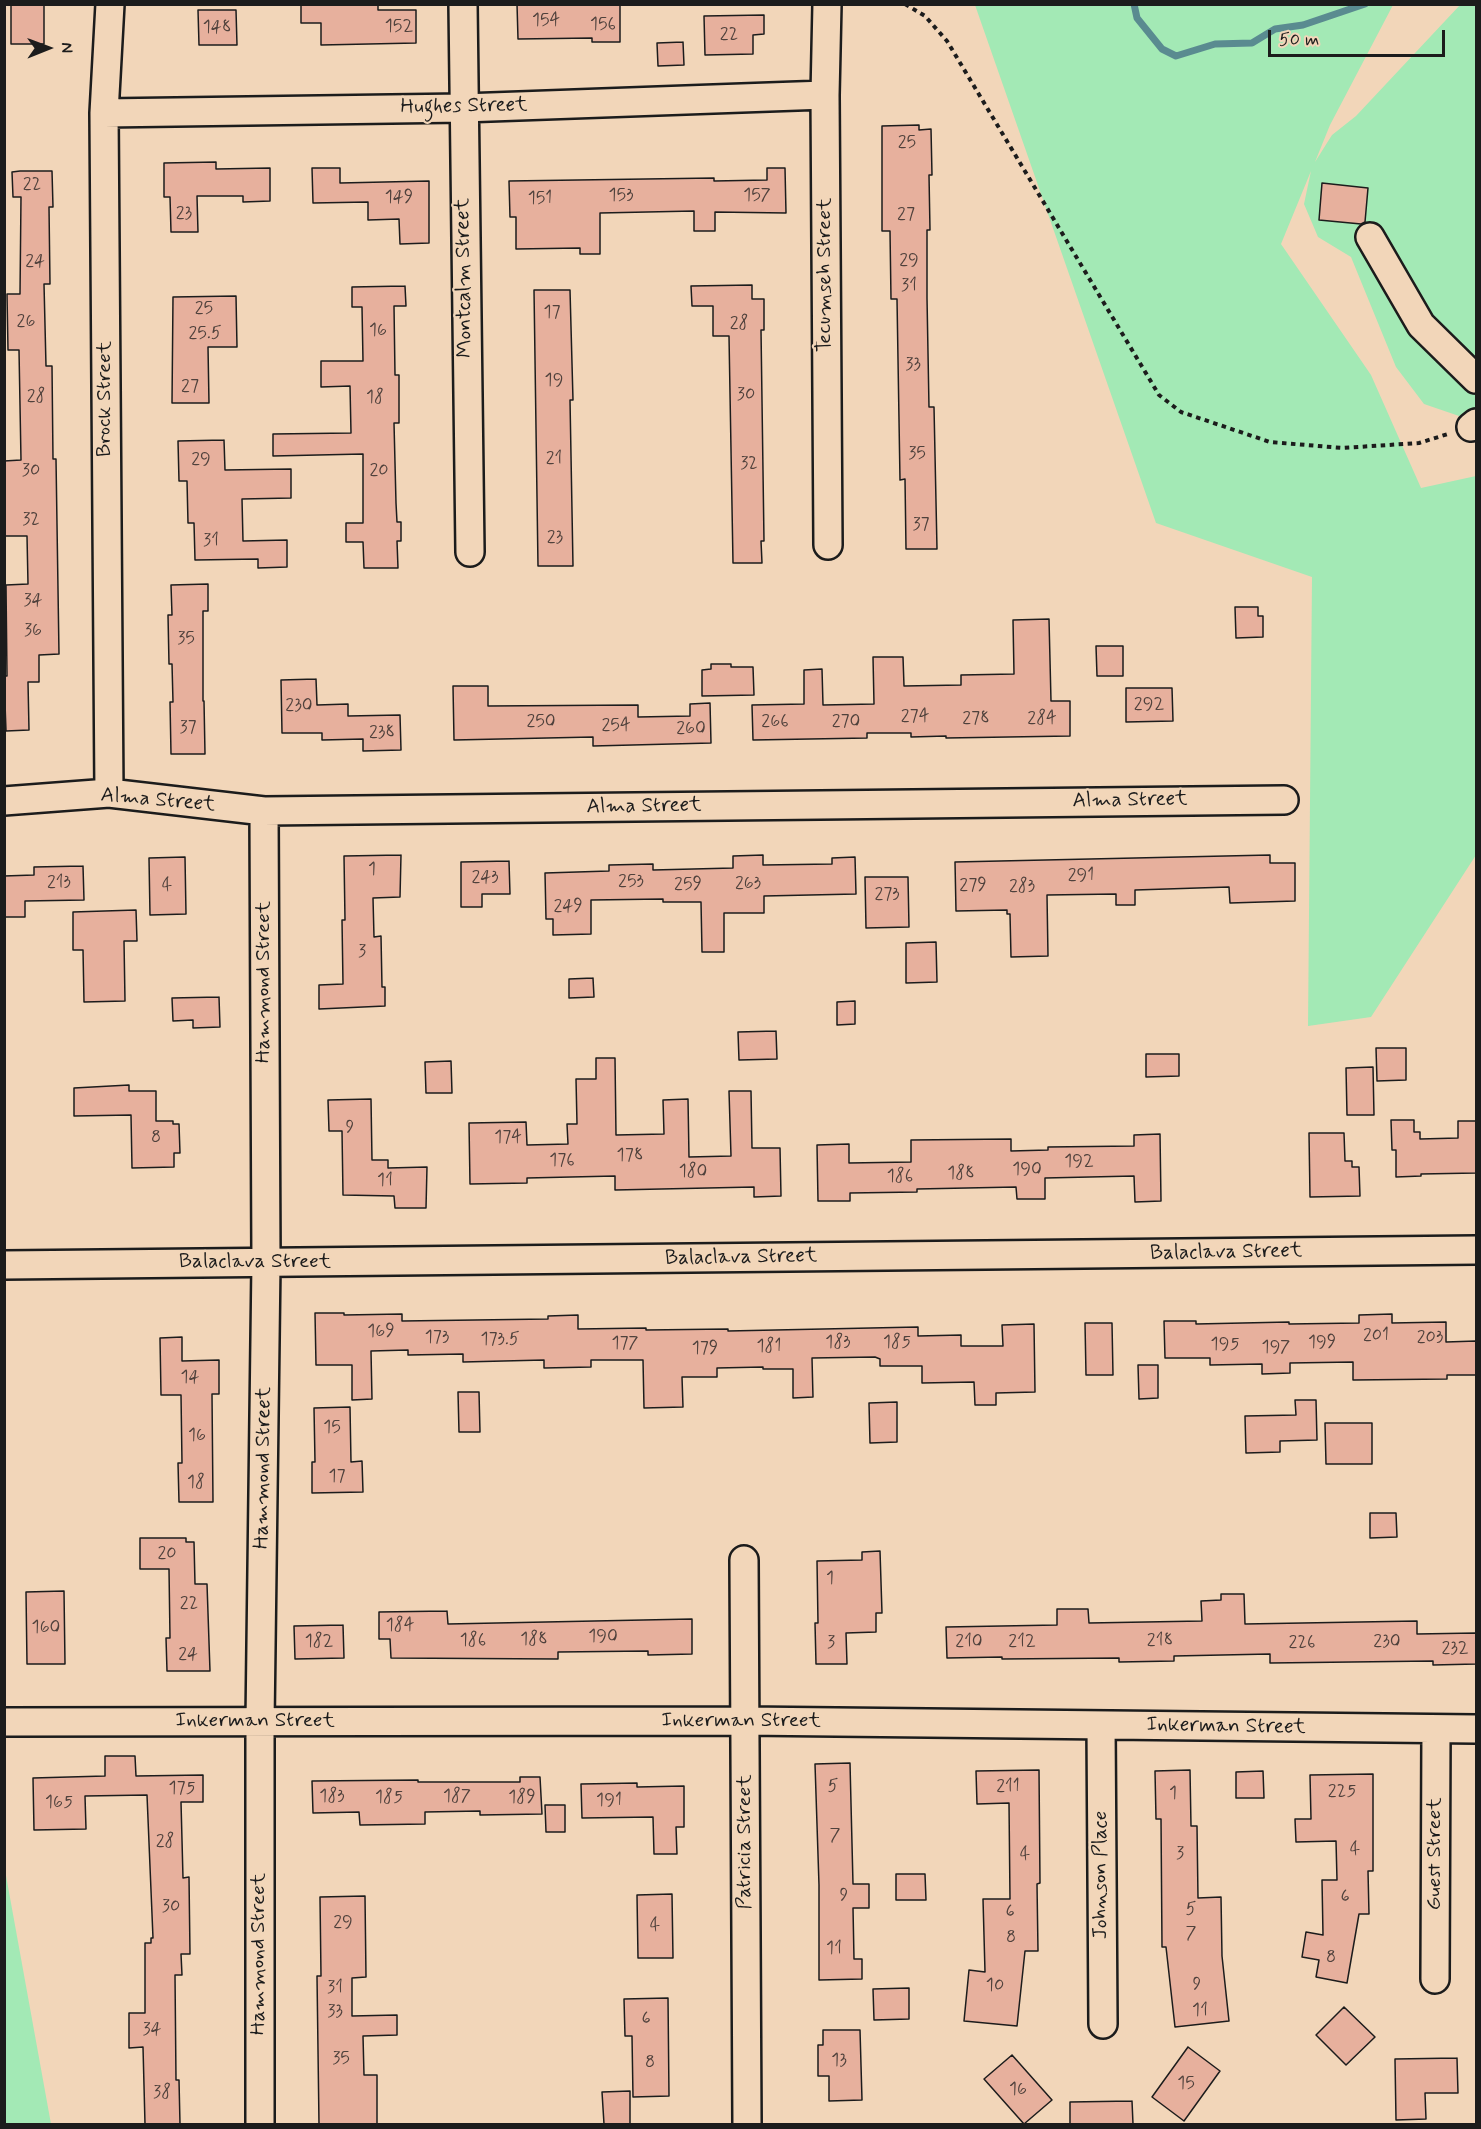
<!DOCTYPE html>
<style>
body{margin:0}
#map{position:relative;width:1481px;height:2129px;overflow:hidden;background:#f2d6b9;font-family:Mynerve,sans-serif}
canvas{display:block}
.frame{position:absolute;inset:0;border:6px solid #1c1c1c;pointer-events:none}
.north{position:absolute;left:18px;top:18px;width:60px;height:60px;-webkit-text-stroke:4px #f2d6b9;paint-order:stroke;rotate:89deg;font-size:16px;font-weight:700;line-height:24px;text-align:center;color:#1c1c1c}
.north::after{content:'';display:block;margin:auto;width:21px;height:27px;background:#1c1c1c;clip-path:polygon(50% 0,100% 100%,50% 72%,0 100%)}
.scale{position:absolute;left:1268px;top:30px;width:177px;height:27px;box-sizing:border-box;border:3px solid #1c1c1c;border-top:0;padding-left:8px;font-size:18px;line-height:21px;white-space:nowrap;color:#1c1c1c;-webkit-text-stroke:4px #f2d6b9;paint-order:stroke}
</style>
<div id="map">
<canvas width="1481" height="2129"></canvas>
<div class="frame"></div>
<div class="north">N</div>
<div class="scale">50 m</div>
</div>
<script>
const ctx = document.querySelector('canvas').getContext('2d');
ctx.lineJoin = 'round';
function paint(path, color) { ctx.fillStyle = color; ctx.fill(path, 'evenodd'); }
const poly = rows => new Path2D(rows.map(r => 'M' + r).join(''));
function strokePath(path, color, width, dash) { ctx.strokeStyle = color; ctx.lineWidth = width; ctx.lineCap = dash ? 'butt' : 'round'; ctx.setLineDash(dash || []); ctx.stroke(path); }
function write(font, color, halo, rows, align = 'center') {
  ctx.font = font + ' Mynerve,sans-serif'; ctx.lineWidth = 4.5; ctx.setLineDash([]); ctx.textBaseline = 'middle'; ctx.strokeStyle = halo; ctx.fillStyle = color; for (const [text, x, y, turn = 0] of rows) {
    ctx.save(); ctx.translate(x, y); ctx.rotate((+turn || 0) * Math.PI / 180); ctx.textAlign = isNaN(turn) ? turn : align; if (halo) ctx.strokeText(text, 0, 0); ctx.fillText(text, 0, 0); ctx.restore();
  }
}
paint(poly([
 [975,5,1393,5,1330,125,1315,162,1332,135,1356,116,1460,5,1476,5,1476,415,1462,417,1424,404,1396,367,1351,257,1318,237,1304,204,1311,171,1281,244,1371,375,1421,488,1476,476,1476,855,1371,1017,1308,1026,1312,577,1156,523],
 [4,1870,5,1870,51,2124,5,2124]
]), '#a3e9b5');
strokePath(poly([
 [1134,4,1137,18,1162,49,1176,56,1215,44,1252,43,1275,29,1303,25,1365,4]
]), '#5a8b90', 7);
const building = poly([
 [11,4,44,4,44,44,11,44,11,4],
 [301,4,378,4,378,10,416,10,416,43,321,45,321,23,301,23,301,4],
 [517,4,620,4,620,42,592,42,592,38,518,39,517,4],
 [198,10,236,10,237,45,199,45,198,10],
 [764,15,764,34,753,35,753,54,705,55,704,16,764,15],
 [683,42,684,65,658,66,657,43,683,42],
 [919,125,919,130,931,129,932,175,929,175,930,230,927,230,927,298,929,407,934,407,937,549,906,549,905,479,900,480,897,299,891,299,890,231,882,231,882,126,919,125],
 [216,162,216,169,270,168,270,201,243,202,243,196,197,196,198,232,171,232,170,197,164,197,164,163,216,162],
 [312,168,340,168,340,183,429,181,429,243,400,244,399,219,368,220,368,202,313,203,312,168],
 [767,168,785,168,786,213,715,212,715,231,694,231,694,211,600,213,600,254,580,254,580,248,516,249,516,217,510,217,509,181,714,178,714,181,767,180,767,168],
 [20,171,52,171,53,207,49,207,50,284,44,284,46,366,52,366,53,459,56,459,59,654,39,655,39,682,28,682,29,730,6,731,4,676,7,676,6,585,28,584,27,536,4,536,4,461,21,460,19,350,8,350,7,294,20,294,21,197,13,197,12,172,20,171],
 [1322,183,1368,188,1365,222,1361,224,1319,220,1322,183],
 [752,285,752,299,764,299,764,330,761,330,764,541,761,541,762,563,733,563,729,336,713,336,713,306,692,306,691,286,752,285],
 [405,286,406,306,394,306,395,375,399,375,399,423,394,423,396,503,397,522,401,522,401,541,397,541,398,568,364,568,363,542,346,542,346,523,363,523,363,454,273,456,273,434,351,433,350,386,321,387,321,361,363,361,362,307,352,307,352,287,405,286],
 [534,290,570,290,573,400,570,400,573,566,538,566,534,290],
 [236,296,237,347,208,347,209,403,172,403,173,297,236,296],
 [224,440,225,470,291,469,291,498,242,499,243,541,287,540,287,567,258,568,258,559,195,560,194,523,188,523,187,481,179,481,178,441,224,440],
 [208,584,208,611,203,611,203,701,204,701,205,754,171,754,170,702,173,702,172,664,169,664,168,615,172,615,171,585,208,584],
 [1235,607,1258,607,1258,616,1263,616,1263,637,1236,638,1235,607],
 [1049,619,1051,701,1070,701,1070,736,946,738,946,736,911,737,911,733,867,733,867,738,753,740,752,705,804,704,804,670,822,669,823,705,874,704,873,657,903,657,904,686,961,685,961,675,1014,674,1013,620,1049,619],
 [1096,646,1123,646,1123,676,1097,676,1096,646],
 [711,664,731,664,731,667,753,667,754,695,702,696,702,670,711,669,711,664],
 [316,679,317,705,348,704,348,716,400,715,401,750,363,751,363,739,322,740,322,733,282,733,281,680,316,679],
 [453,686,488,686,488,706,638,705,638,717,690,716,690,704,710,703,711,743,593,746,593,737,454,740,453,686],
 [1126,688,1172,688,1173,721,1126,722,1126,688],
 [401,855,400,897,373,898,374,937,381,936,382,987,385,987,385,1006,319,1009,319,985,343,984,342,920,345,920,344,856,401,855],
 [763,855,763,865,832,864,832,858,855,857,856,894,764,896,764,913,724,913,724,952,702,952,701,902,663,902,663,899,591,900,591,934,553,935,553,919,546,919,545,873,609,871,609,865,653,864,653,870,733,868,733,856,763,855],
 [1270,855,1270,863,1295,863,1295,901,1230,903,1229,887,1135,890,1135,905,1116,905,1116,894,1047,895,1048,956,1011,957,1010,914,1007,914,1007,910,956,911,955,862,1270,855],
 [185,857,186,914,150,915,149,858,185,857],
 [509,861,510,894,482,894,482,907,461,907,461,862,509,861],
 [83,866,84,900,25,901,25,917,4,917,4,876,34,875,34,867,83,866],
 [865,877,908,877,909,927,866,928,865,877],
 [136,910,137,941,124,941,125,1001,84,1002,83,950,73,950,73,912,136,910],
 [936,942,937,982,906,983,906,943,936,942],
 [593,978,594,997,569,998,569,979,593,978],
 [219,997,220,1027,193,1028,193,1020,173,1021,172,998,219,997],
 [855,1001,855,1024,837,1025,837,1002,855,1001],
 [776,1031,777,1059,739,1060,738,1032,776,1031],
 [1376,1048,1406,1048,1406,1080,1377,1081,1376,1048],
 [1146,1054,1179,1054,1179,1076,1146,1077,1146,1054],
 [596,1058,615,1058,616,1135,664,1134,663,1100,688,1099,689,1157,731,1156,729,1091,751,1091,752,1148,780,1148,781,1196,754,1197,754,1187,615,1190,615,1176,527,1178,527,1183,470,1184,469,1123,526,1122,527,1145,568,1144,567,1124,577,1124,576,1079,596,1079,596,1058],
 [451,1061,452,1093,426,1093,425,1062,451,1061],
 [1373,1067,1374,1115,1347,1115,1346,1068,1373,1067],
 [129,1085,129,1091,156,1091,156,1121,173,1121,173,1124,179,1124,180,1153,174,1153,174,1167,132,1168,131,1115,74,1116,74,1088,129,1085],
 [371,1099,372,1160,388,1160,388,1168,427,1167,426,1208,395,1208,394,1196,343,1195,342,1131,329,1131,328,1100,371,1099],
 [1391,1120,1414,1120,1414,1132,1420,1132,1420,1139,1458,1138,1458,1121,1476,1121,1476,1173,1421,1174,1421,1176,1396,1177,1396,1150,1392,1150,1391,1120],
 [1309,1133,1344,1133,1345,1161,1352,1161,1352,1167,1359,1167,1360,1196,1310,1197,1309,1133],
 [1160,1134,1161,1201,1135,1202,1134,1176,1045,1178,1045,1199,1017,1199,1016,1187,917,1189,917,1192,850,1193,850,1201,818,1201,817,1145,849,1144,849,1163,911,1162,911,1140,1011,1139,1011,1151,1048,1150,1048,1147,1134,1146,1134,1135,1160,1134],
 [315,1313,344,1313,344,1315,402,1314,402,1321,548,1319,548,1316,578,1315,578,1329,646,1328,646,1330,728,1329,728,1331,918,1327,918,1336,961,1335,961,1346,1003,1346,1002,1325,1034,1324,1035,1392,996,1393,996,1405,975,1405,974,1382,922,1383,922,1366,880,1366,880,1359,875,1357,812,1358,813,1397,793,1398,793,1369,763,1369,763,1367,717,1368,717,1377,682,1377,683,1407,644,1408,643,1360,591,1360,591,1367,544,1368,544,1360,463,1362,463,1354,408,1355,408,1350,371,1351,372,1399,352,1400,352,1365,316,1365,315,1313],
 [1392,1314,1392,1323,1446,1322,1446,1342,1476,1341,1476,1375,1447,1375,1447,1379,1353,1380,1353,1362,1290,1363,1290,1373,1262,1374,1262,1364,1210,1365,1210,1358,1165,1358,1164,1321,1196,1321,1196,1324,1289,1322,1289,1324,1359,1323,1359,1315,1392,1314],
 [1085,1323,1112,1323,1113,1375,1086,1375,1085,1323],
 [182,1337,182,1361,219,1360,219,1394,212,1394,213,1502,179,1502,178,1463,182,1463,181,1395,161,1395,160,1338,182,1337],
 [1138,1365,1158,1365,1158,1398,1139,1399,1138,1365],
 [458,1392,479,1392,480,1432,459,1432,458,1392],
 [1295,1400,1316,1400,1317,1440,1280,1441,1280,1452,1246,1453,1245,1416,1296,1415,1295,1400],
 [897,1402,897,1442,870,1443,869,1403,897,1402],
 [350,1407,351,1462,362,1461,363,1492,312,1493,312,1462,315,1462,314,1408,350,1407],
 [1325,1423,1372,1423,1372,1464,1326,1464,1325,1423],
 [1370,1513,1396,1513,1397,1537,1370,1538,1370,1513],
 [140,1538,186,1538,186,1542,194,1542,195,1584,207,1584,210,1671,167,1671,166,1638,170,1638,169,1569,140,1569,140,1538],
 [880,1551,882,1613,876,1613,876,1632,846,1633,847,1664,816,1664,815,1623,818,1623,817,1561,862,1560,862,1552,880,1551],
 [64,1591,65,1664,27,1664,26,1592,64,1591],
 [1221,1594,1244,1594,1245,1624,1417,1621,1417,1634,1476,1633,1476,1664,1433,1665,1433,1661,1270,1663,1270,1654,1174,1656,1174,1661,1119,1662,1119,1658,1002,1659,1002,1657,947,1658,946,1627,1057,1625,1057,1609,1088,1609,1089,1623,1202,1621,1201,1601,1221,1600,1221,1594],
 [447,1611,448,1624,692,1619,692,1654,648,1655,648,1651,558,1652,558,1659,391,1658,390,1639,379,1639,379,1612,447,1611],
 [343,1625,344,1658,295,1659,294,1626,343,1625],
 [105,1756,135,1756,136,1776,203,1775,203,1802,181,1802,183,1878,189,1877,190,1954,181,1954,182,1975,175,1975,176,2080,179,2080,180,2124,145,2124,143,2047,129,2048,129,2013,145,2013,145,1943,151,1943,151,1938,153,1938,147,1795,85,1796,86,1829,34,1830,33,1778,105,1776,105,1756],
 [850,1763,853,1884,869,1884,869,1908,853,1908,854,1959,862,1959,862,1979,819,1980,819,1885,815,1764,850,1763],
 [1039,1770,1040,1883,1037,1884,1038,1951,1025,1951,1017,2026,964,2021,969,1970,985,1972,983,1899,1010,1899,1009,1803,977,1804,976,1771,1039,1770],
 [1190,1770,1191,1826,1197,1826,1198,1898,1221,1897,1222,1956,1229,2021,1175,2027,1166,1947,1162,1947,1161,1819,1156,1819,1155,1771,1190,1770],
 [1263,1771,1264,1798,1236,1798,1236,1772,1263,1771],
 [1373,1774,1373,1871,1368,1871,1369,1914,1359,1914,1347,1983,1316,1977,1319,1960,1302,1957,1306,1932,1323,1935,1322,1880,1337,1880,1336,1841,1296,1842,1295,1819,1311,1819,1310,1775,1373,1774],
 [520,1777,540,1777,542,1814,480,1815,480,1811,425,1812,425,1824,360,1825,359,1812,313,1813,312,1781,418,1780,418,1782,520,1782,520,1777],
 [637,1783,637,1787,684,1786,684,1827,676,1827,677,1854,654,1854,653,1817,582,1818,581,1784,637,1783],
 [545,1805,565,1805,565,1832,546,1832,545,1805],
 [896,1874,925,1874,926,1900,896,1900,896,1874],
 [672,1894,673,1958,638,1958,637,1895,672,1894],
 [365,1896,366,1977,352,1978,352,2016,397,2015,397,2035,363,2036,364,2075,377,2075,377,2124,319,2124,317,1976,321,1976,320,1897,365,1896],
 [909,1988,909,2019,874,2020,873,1989,909,1988],
 [668,1998,669,2096,633,2097,632,2036,625,2036,624,1999,668,1998],
 [1344,2007,1375,2037,1346,2065,1316,2035,1344,2007],
 [823,2030,860,2030,862,2100,829,2101,829,2076,818,2076,818,2045,823,2045,823,2030],
 [1188,2047,1220,2071,1184,2121,1152,2097,1188,2047],
 [1012,2055,1052,2100,1024,2124,984,2079,1012,2055],
 [1457,2058,1458,2093,1425,2093,1426,2119,1396,2120,1395,2059,1457,2058],
 [630,2091,630,2124,604,2124,602,2092,630,2091],
 [1132,2101,1133,2124,1070,2124,1070,2102,1132,2101]
]);
paint(building, '#e7b09d');
strokePath(building, '#1c1c1c', 1.5);
const minor = poly([
 [463,4,470,552],
 [827,4,825,95,828,545],
 [104,113,463,108,825,95],
 [1370,237,1421,325,1476,379],
 [1471,427,1476,423],
 [109,793,104,113,110,4],
 [4,801,109,793,264,811,1284,800],
 [4,1265,1476,1250],
 [744,1560,747,2124],
 [4,1722,745,1721,1476,1729],
 [1101,1725,1103,2024],
 [1435,1979,1436,1729],
 [260,2124,260,1722,266,1263,264,811]
]);
strokePath(minor, '#1c1c1c', 32);
strokePath(poly([
 [905,4,925,16,947,41,1159,395,1181,412,1270,442,1342,448,1419,443,1448,434]
]), '#1c1c1c', 4, [4.5, 4.5]);
strokePath(minor, '#f2d6b9', 27);
write('18px', '#4f413c', null, [
 ["154",546,21],
 ["156",603,25],
 ["152",399,27],
 ["148",217,28],
 ["22",729,35],
 ["25",907,143],
 ["22",32,185],
 ["153",621,196],
 ["157",757,196],
 ["149",399,198],
 ["151",540,199],
 ["23",184,214],
 ["27",906,215],
 ["29",909,261],
 ["24",35,262],
 ["31",909,286],
 ["25",204,309],
 ["17",552,313],
 ["26",26,322],
 ["28",739,324],
 ["16",378,331],
 ["25.5",205,334],
 ["33",913,365],
 ["19",554,381],
 ["27",190,387],
 ["30",746,395],
 ["28",36,397],
 ["18",375,398],
 ["35",917,454],
 ["21",554,459],
 ["29",201,460],
 ["32",749,464],
 ["30",31,471],
 ["20",379,471],
 ["32",31,520],
 ["37",921,525],
 ["23",555,538],
 ["31",211,541],
 ["34",33,601],
 ["36",33,631],
 ["35",186,639],
 ["292",1149,705],
 ["230",299,706],
 ["274",915,717],
 ["278",976,719],
 ["284",1042,719],
 ["250",541,722],
 ["266",775,722],
 ["270",846,722],
 ["254",616,726],
 ["37",188,728],
 ["260",691,729],
 ["238",382,733],
 ["1",372,870],
 ["291",1081,876],
 ["243",485,878],
 ["253",631,882],
 ["213",59,883],
 ["263",748,884],
 ["259",688,885],
 ["4",167,886],
 ["279",973,886],
 ["283",1022,887],
 ["273",887,895],
 ["249",568,907],
 ["3",362,952],
 ["9",350,1128],
 ["8",156,1138],
 ["174",508,1138],
 ["178",630,1156],
 ["176",562,1161],
 ["192",1079,1162],
 ["190",1027,1170],
 ["180",693,1172],
 ["188",961,1174],
 ["186",900,1177],
 ["11",385,1181],
 ["169",381,1332],
 ["201",1376,1336],
 ["173",437,1338],
 ["203",1430,1338],
 ["173.5",500,1340],
 ["183",838,1343],
 ["185",897,1343],
 ["199",1322,1343],
 ["177",625,1344],
 ["195",1225,1345],
 ["181",769,1347],
 ["197",1276,1348],
 ["179",705,1349],
 ["14",190,1378],
 ["15",332,1428],
 ["16",197,1436],
 ["17",337,1477],
 ["18",196,1483],
 ["20",167,1554],
 ["1",830,1579],
 ["22",189,1604],
 ["184",400,1626],
 ["160",46,1628],
 ["190",603,1637],
 ["188",534,1640],
 ["186",473,1641],
 ["218",1160,1641],
 ["182",319,1642],
 ["210",969,1642],
 ["212",1022,1642],
 ["230",1387,1642],
 ["3",831,1643],
 ["226",1302,1643],
 ["232",1455,1649],
 ["24",188,1655],
 ["5",833,1787],
 ["211",1008,1787],
 ["175",182,1789],
 ["225",1342,1792],
 ["1",1173,1794],
 ["183",332,1797],
 ["187",457,1797],
 ["185",389,1798],
 ["189",522,1798],
 ["191",609,1801],
 ["165",59,1803],
 ["7",835,1836],
 ["28",165,1842],
 ["4",1355,1850],
 ["3",1180,1854],
 ["4",1025,1855],
 ["9",844,1896],
 ["6",1345,1897],
 ["30",171,1907],
 ["5",1191,1910],
 ["6",1010,1912],
 ["29",343,1923],
 ["4",655,1926],
 ["7",1191,1934],
 ["8",1011,1938],
 ["11",834,1949],
 ["8",1331,1958],
 ["9",1197,1985],
 ["10",995,1986],
 ["31",335,1988],
 ["11",1200,2011],
 ["33",335,2012],
 ["6",646,2019],
 ["34",152,2030],
 ["35",341,2059],
 ["13",839,2061],
 ["8",650,2063],
 ["15",1186,2084],
 ["16",1018,2090],
 ["38",162,2093]
]);
write('21px', '#1c1c1c', '#f2d6b9', [
 ["Hughes Street",464,107,-1],
 ["Tecumseh Street",826,275,-90],
 ["Montcalm Street",465,278,-91],
 ["Brock Street",106,399,-90],
 ["Alma Street",158,801,5],
 ["Alma Street",1130,801,-1],
 ["Alma Street",644,807,-1],
 ["Hammond Street",265,982,-90],
 ["Balaclava Street",1226,1253,-1],
 ["Balaclava Street",741,1258,-1],
 ["Balaclava Street",255,1263],
 ["Hammond Street",264,1468,-89],
 ["Inkerman Street",255,1722],
 ["Inkerman Street",741,1722],
 ["Inkerman Street",1226,1727,1],
 ["Patricia Street",746,1842,-90],
 ["Guest Street",1436,1854,-90],
 ["Johnson Place",1102,1875,-90],
 ["Hammond Street",260,1954,-90]
]);
</script>
